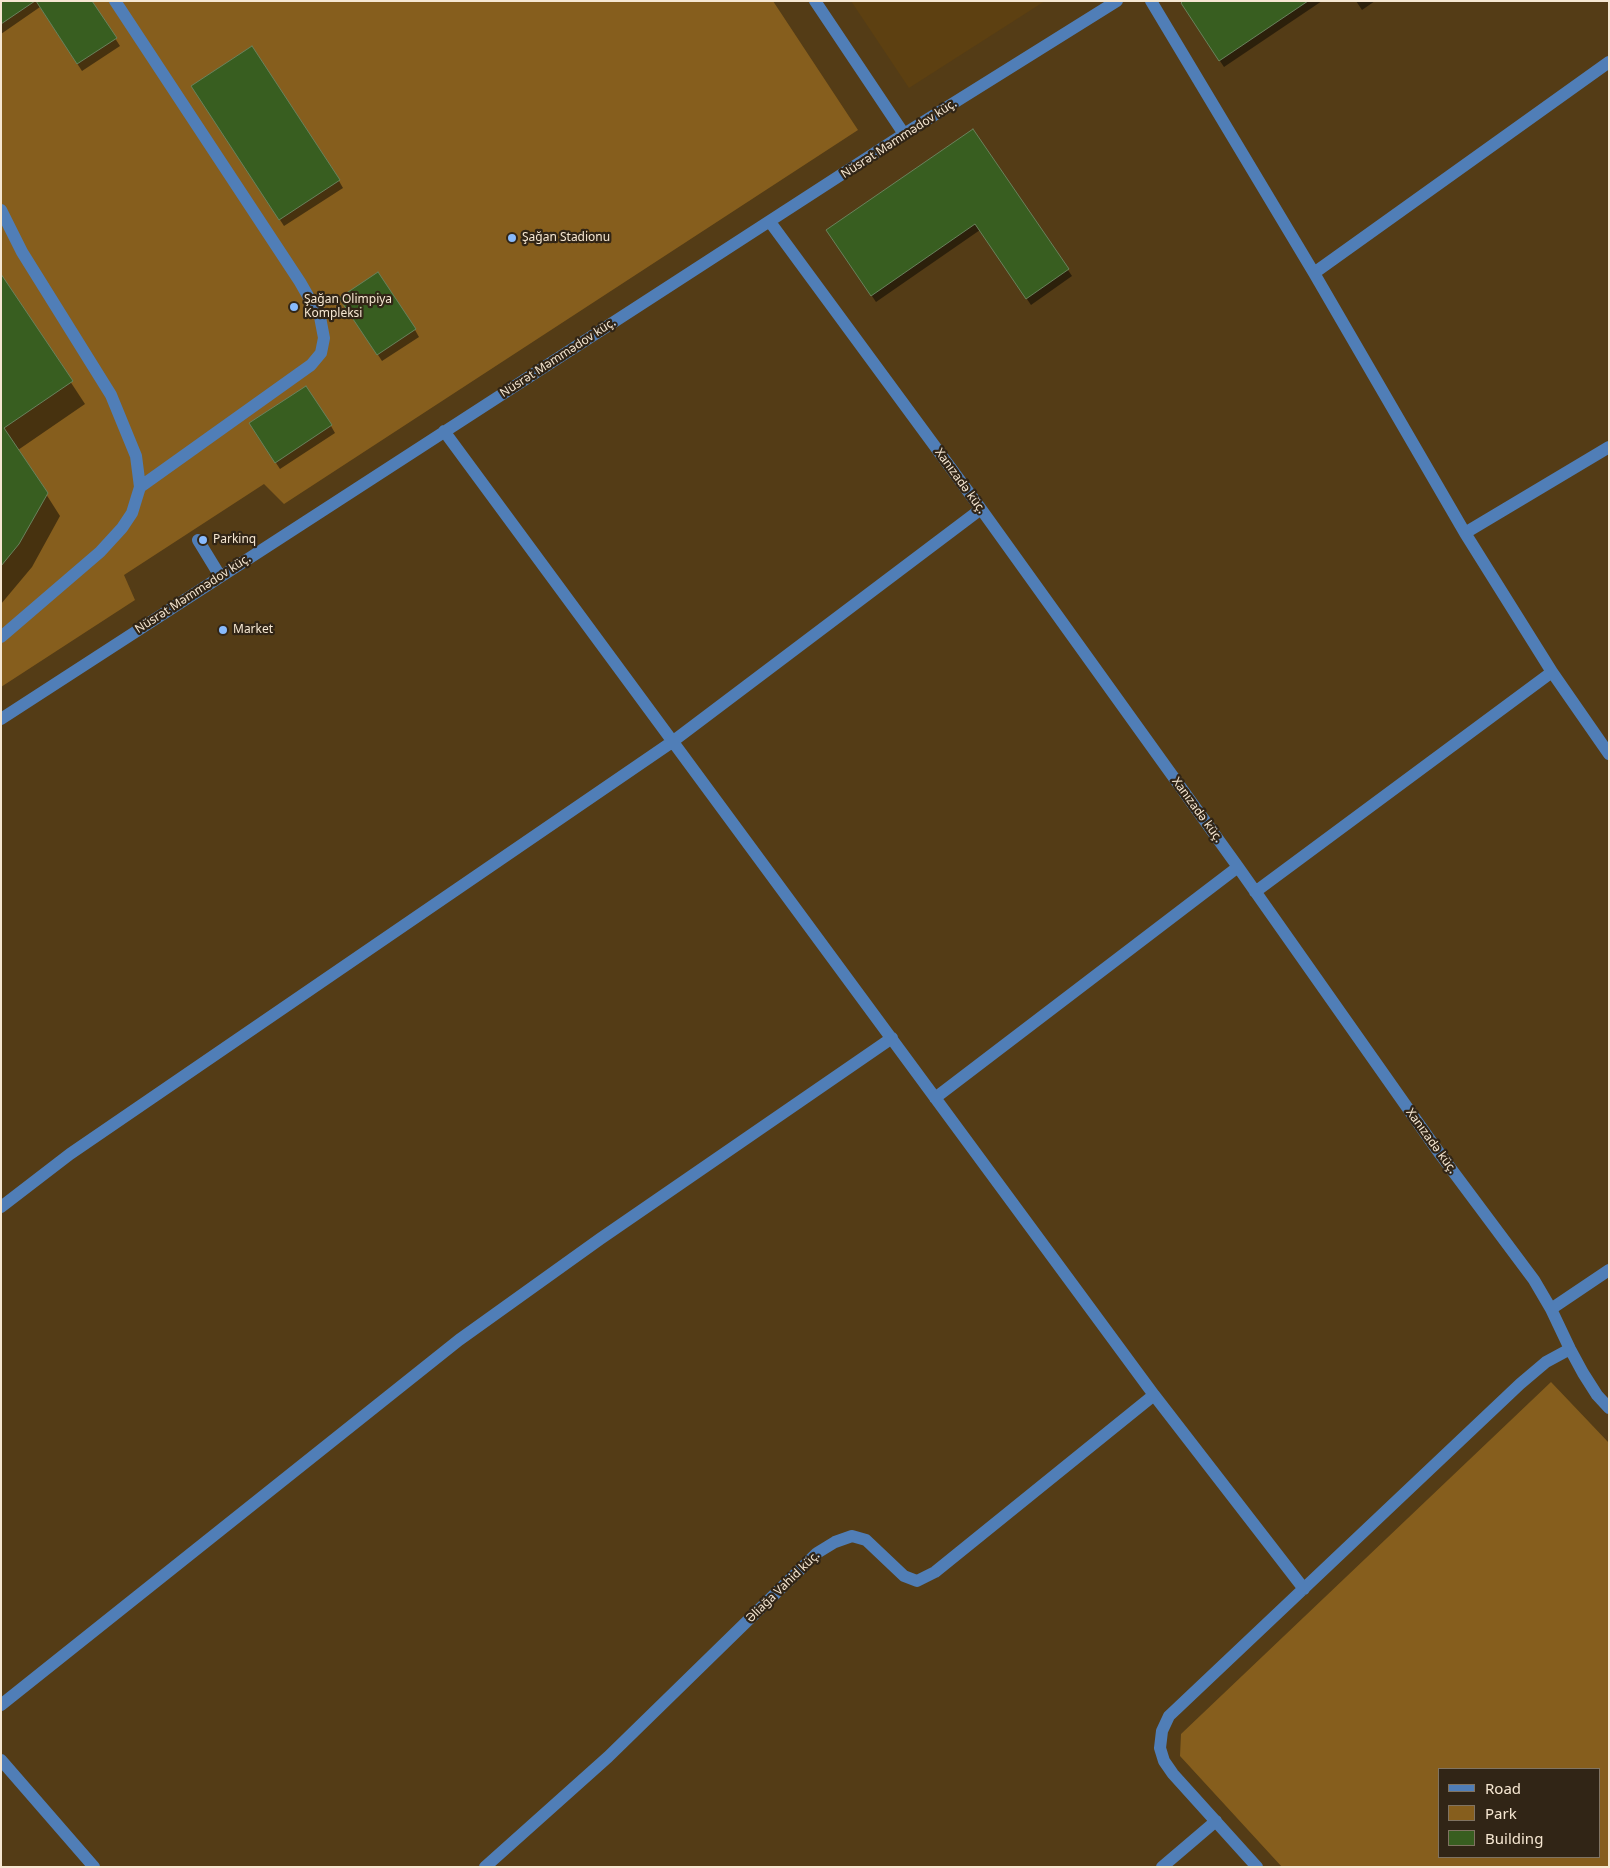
<!DOCTYPE html>
<meta charset="utf-8">
<style>
body{margin:0}
#map{position:relative;width:1610px;height:1868px;overflow:hidden;background:#543c16;font-family:"Noto Sans",sans-serif}
canvas{display:block}
.frame{position:absolute;inset:0;border:2px solid #f6e7d2;pointer-events:none}
.legend{position:absolute;left:1438px;top:1768px;width:162px;height:90px;box-sizing:border-box;background:#312516;border:1px solid #807361;margin:0;padding:6px 9px;list-style:none;font-size:15px;color:#f6e7d2}
.legend li{display:flex;align-items:center;gap:10px;height:25px}
.legend b{width:25px;border:1px solid #807361}
</style>
<div id="map">
<canvas width="1610" height="1868"></canvas>
<div class="frame"></div>
<ul class="legend">
<li><b style="height:6px;background:#507eb7"></b>Road</li>
<li><b style="height:14px;background:#865e1d"></b>Park</li>
<li><b style="height:14px;background:#385e20"></b>Building</li>
</ul>
</div>
<script>
const ctx = document.querySelector('canvas').getContext('2d');
ctx.lineJoin = 'round';
function paint(path, color) { ctx.fillStyle = color; ctx.fill(path, 'evenodd'); }
const poly = rows => new Path2D(rows.map(r => 'M' + r).join(''));
function strokePath(path, color, width, dash) { ctx.strokeStyle = color; ctx.lineWidth = width; ctx.lineCap = dash ? 'butt' : 'round'; ctx.setLineDash(dash || []); ctx.stroke(path); }
function write(font, color, halo, rows, align = 'center') {
  ctx.font = font + ' "Noto Sans",sans-serif'; ctx.lineWidth = 4.5; ctx.setLineDash([]); ctx.textBaseline = 'middle'; ctx.strokeStyle = halo; ctx.fillStyle = color; for (const [text, x, y, turn = 0] of rows) {
    ctx.save(); ctx.translate(x, y); ctx.rotate((+turn || 0) * Math.PI / 180); ctx.textAlign = isNaN(turn) ? turn : align; if (halo) ctx.strokeText(text, 0, 0); ctx.fillText(text, 0, 0); ctx.restore();
  }
}
paint(poly([
 [851,1,1045,1,909,88]
]), '#5d4011');
paint(poly([
 [1,1,773,1,858,130,284,504,264,484,124,575,135,600,1,687],
 [1551,1382,1609,1443,1609,1867,1282,1867,1180,1756,1181,1734],
 [1599,1769,1599,1857,1439,1857,1439,1769]
]), '#865e1d');
paint(poly([
 [1,1,91,1,120,46,82,71,40,7,1,34],
 [1186,1,1322,1,1224,67,1186,10],
 [1356,1,1375,1,1362,10],
 [197,93,339,181,343,188,284,226],
 [973,130,1072,276,1031,305,980,230,876,302,832,237],
 [1,276,85,404,18,450,60,516,32,567,1,604],
 [345,305,415,330,419,337,382,361],
 [331,426,335,433,280,469,255,431]
]), '#0007');
const building = poly([
 [1,1,35,1,1,24,1,1],
 [36,1,92,1,117,38,77,64,36,1],
 [1183,1,1308,1,1219,61,1181,3,1183,1],
 [252,46,340,180,279,220,191,86,252,46],
 [973,129,1069,269,1026,299,975,224,871,296,826,230,973,129],
 [378,272,416,329,377,355,339,298,378,272],
 [1,274,73,381,4,428,48,493,19,544,1,566,1,274],
 [306,386,332,425,275,463,249,423,306,386]
]);
paint(building, '#385e20');
strokePath(building, '#69825c', 1);
strokePath(poly([
 [115,1,300,282,320,317,324,338,321,353,311,365,140,487],
 [815,1,904,134],
 [1151,1,1314,273,1465,533,1552,672,1609,754],
 [1,210,22,252,111,395,136,456,140,487,132,513,122,528,100,552,1,637],
 [770,222,981,509,1238,867,1440,1154,1534,1280,1551,1309,1570,1349,1583,1373,1597,1395,1609,1408],
 [1314,273,1609,62],
 [444,431,1154,1395,1304,1589],
 [1465,533,1609,447],
 [198,540,220,576],
 [1,719,904,134,1117,1],
 [1255,892,1552,672],
 [935,1098,1238,867],
 [1,1207,70,1154,672,742,981,509],
 [1551,1309,1609,1270],
 [1,1705,459,1340,600,1239,892,1038],
 [1,1760,94,1867],
 [485,1867,608,1757,817,1553,835,1542,852,1536,866,1540,904,1576,917,1581,935,1572,1154,1395],
 [1162,1867,1216,1821],
 [1257,1867,1173,1774,1164,1761,1160,1748,1162,1731,1169,1716,1520,1384,1546,1362,1570,1349]
]), '#507eb7', 12);
for (const [x, y, r, color] of [
 [512,238,5,"#88bafc"],
 [294,307,5,"#88bafc"],
 [203,540,5,"#88bafc"],
 [223,630,5,"#88bafc"]
]) { const dot = new Path2D(); dot.arc(x, y, r, 0, 2 * Math.PI); ctx.fillStyle = color; ctx.fill(dot); strokePath(dot, '#312516', 2); }
write('12px', '#f6e7d2', '#312516', [
 ["Nüsrət Məmmədov küç.",899,139,-33],
 ["Nüsrət Məmmədov küç.",558,358,-33],
 ["Xanızadə küç.",960,481,54],
 ["Nüsrət Məmmədov küç.",193,594,-33],
 ["Xanızadə küç.",1197,810,54],
 ["Xanızadə küç.",1431,1141,54],
 ["Əliağa Vahid küç.",783,1587,-44]
]);
write('12px', '#f6e7d2', '#312516', [
 ["Şağan Stadionu",522,238],
 ["Şağan Olimpiya",304,300],
 ["Kompleksi",304,314],
 ["Parkinq",213,540],
 ["Market",233,630]
], 'left');
</script>
